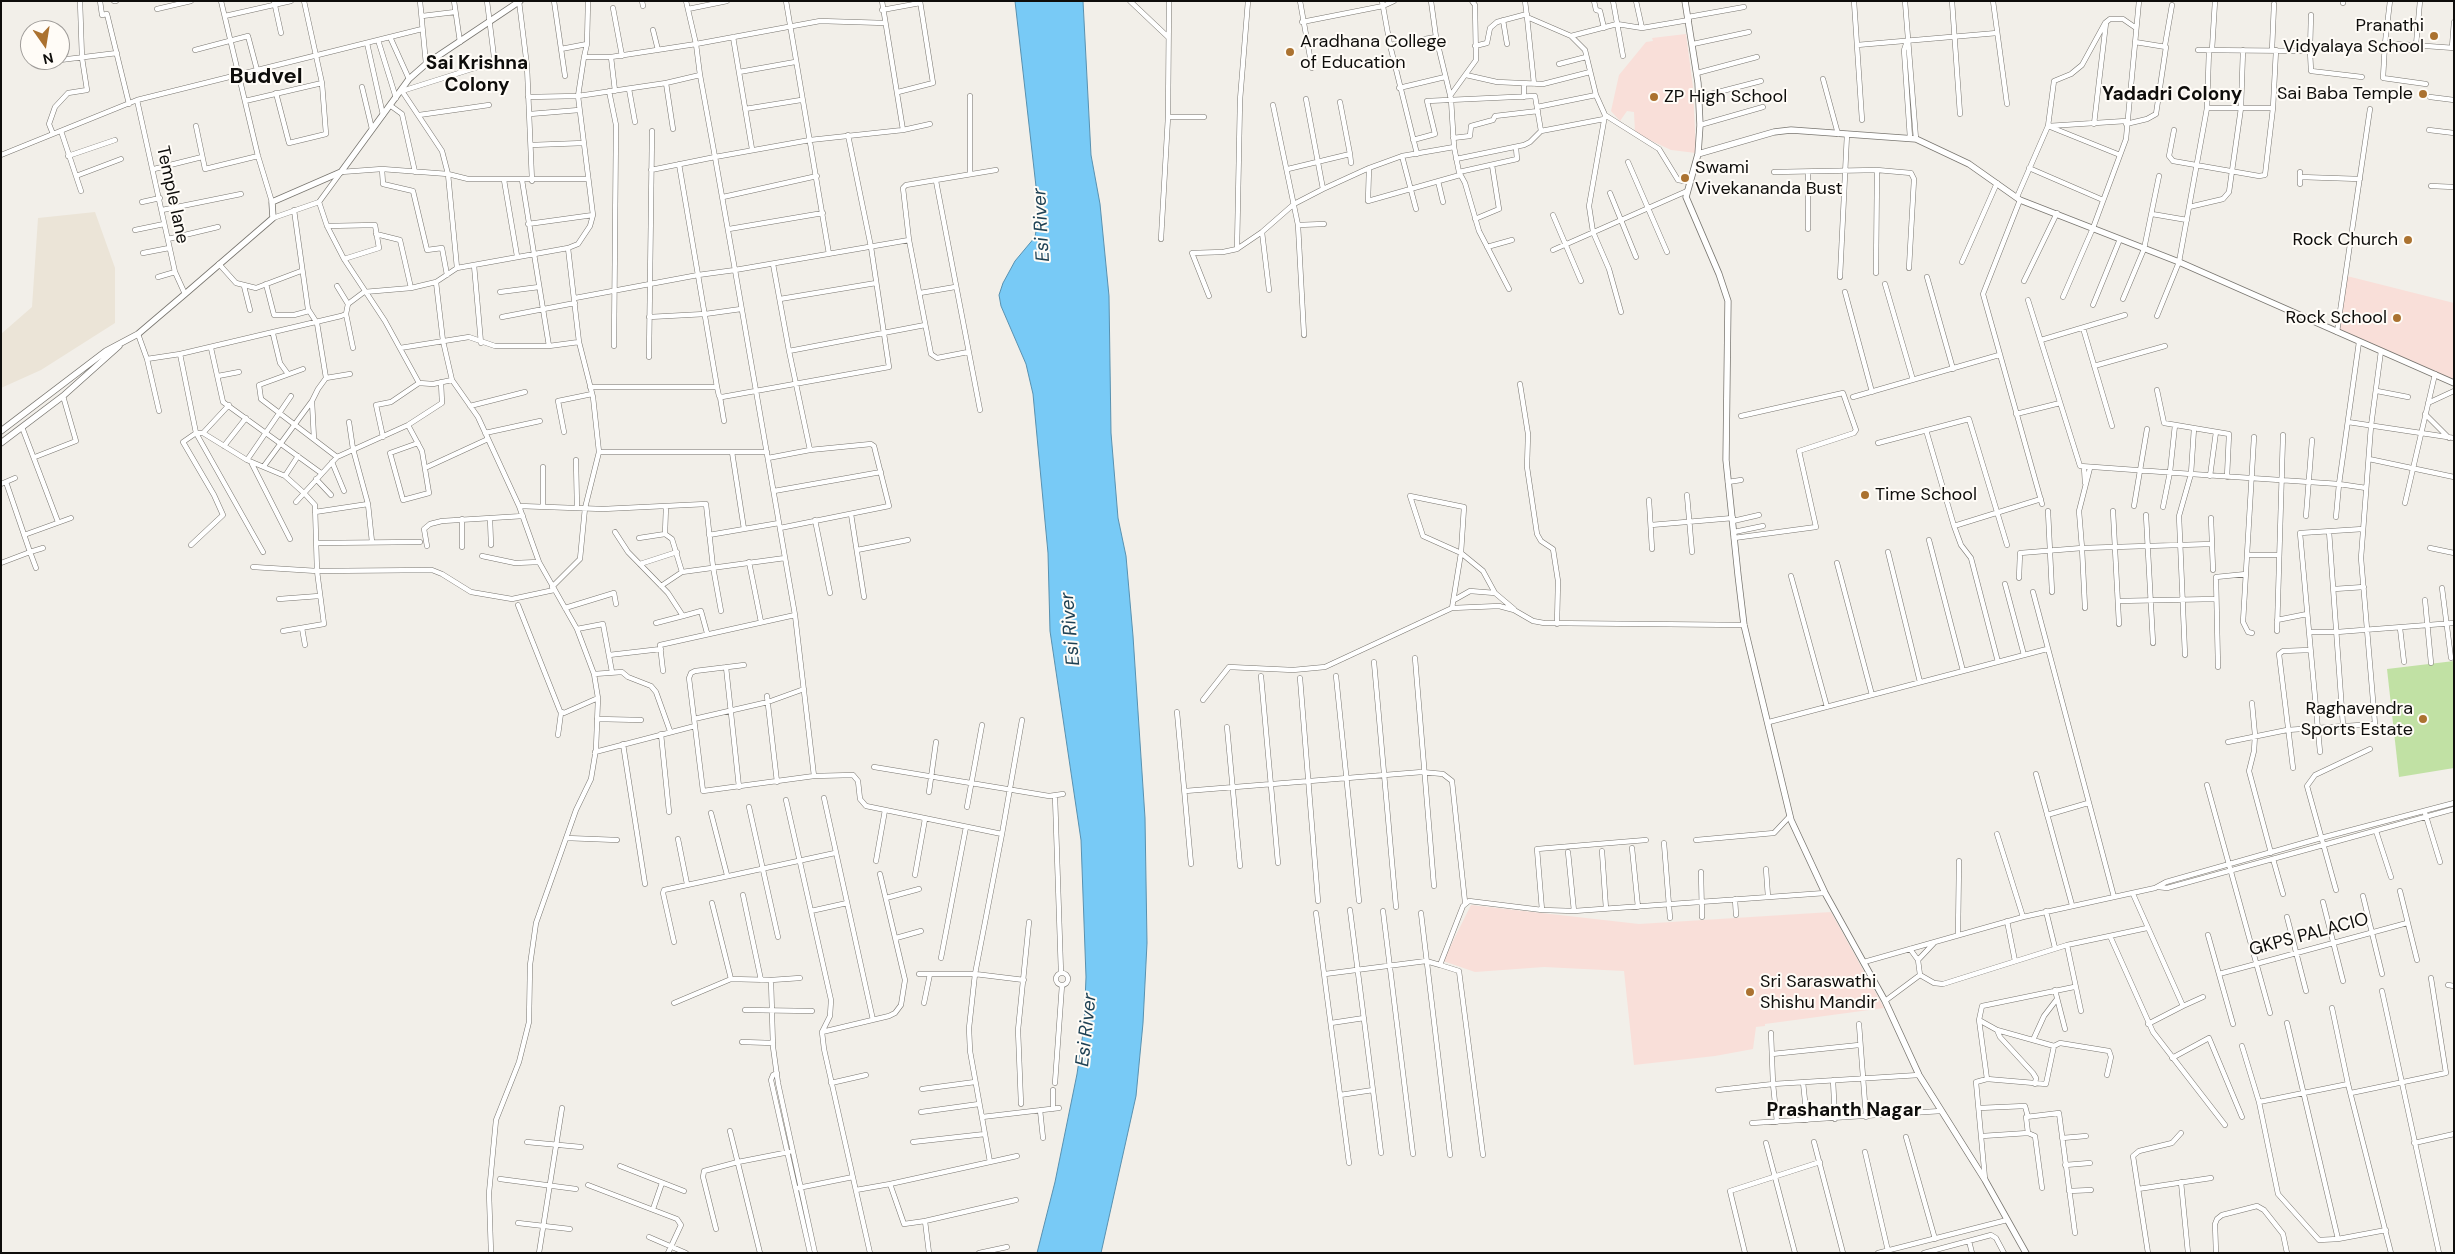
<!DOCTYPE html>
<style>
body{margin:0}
#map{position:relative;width:2455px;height:1254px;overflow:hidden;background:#f2efe9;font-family:"DM Sans",sans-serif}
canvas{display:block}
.frame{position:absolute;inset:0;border:2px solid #0e0d0b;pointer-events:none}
.north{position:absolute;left:20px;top:20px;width:50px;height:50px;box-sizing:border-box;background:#fffcf7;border:1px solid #9f9c99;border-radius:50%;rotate:167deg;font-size:14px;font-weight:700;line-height:20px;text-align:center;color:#0e0d0b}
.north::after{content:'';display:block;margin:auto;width:18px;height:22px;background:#ab7230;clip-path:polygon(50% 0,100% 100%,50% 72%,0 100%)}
</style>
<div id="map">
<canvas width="2455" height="1254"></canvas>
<div class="frame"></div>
<div class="north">N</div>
</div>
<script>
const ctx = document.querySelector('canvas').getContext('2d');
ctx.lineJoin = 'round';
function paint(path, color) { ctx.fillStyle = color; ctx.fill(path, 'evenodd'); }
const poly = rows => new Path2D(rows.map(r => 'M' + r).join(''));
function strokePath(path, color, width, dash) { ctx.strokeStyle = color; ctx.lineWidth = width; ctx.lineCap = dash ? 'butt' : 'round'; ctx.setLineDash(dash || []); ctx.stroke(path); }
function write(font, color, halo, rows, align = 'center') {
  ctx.font = font + ' "DM Sans",sans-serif'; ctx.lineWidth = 4; ctx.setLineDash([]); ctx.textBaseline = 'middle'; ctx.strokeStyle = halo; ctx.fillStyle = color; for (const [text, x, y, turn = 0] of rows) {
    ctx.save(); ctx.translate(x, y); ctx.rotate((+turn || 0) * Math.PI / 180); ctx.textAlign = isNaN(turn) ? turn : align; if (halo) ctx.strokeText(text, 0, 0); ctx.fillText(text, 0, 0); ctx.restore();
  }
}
paint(poly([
 [95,212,115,268,115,323,41,370,1,388,1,334,32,307,38,218]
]), '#ebe4d7');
paint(poly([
 [1686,34,1693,87,1696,153,1671,150,1635,133,1634,112,1627,111,1620,121,1611,111,1619,75,1646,42,1653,41,1652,38],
 [2347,276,2454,303,2454,385,2339,334],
 [1471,905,1639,924,1831,912,1884,1008,1765,1024,1765,1026,1756,1027,1753,1049,1715,1056,1634,1065,1624,971,1544,967,1475,972,1443,961]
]), '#f9dfd9');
paint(poly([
 [2454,661,2454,768,2399,777,2387,669]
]), '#c1e1a4');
const water = poly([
 [1015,1,1083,1,1091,155,1100,204,1109,296,1111,433,1118,518,1126,556,1133,636,1145,818,1147,943,1143,1023,1136,1096,1101,1253,1037,1253,1055,1182,1077,1074,1084,1026,1086,977,1081,840,1050,631,1048,553,1033,394,1026,364,1001,306,999,295,1003,283,1015,261,1035,237,1039,213,1015,1]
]);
paint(water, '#78caf6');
strokePath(water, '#5891b0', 1);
const minor = poly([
 [100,1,102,15,107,14,129,104],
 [114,1,116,1],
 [221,1,258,156,272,202],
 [274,1,281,33],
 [420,1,426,64],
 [454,1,460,42],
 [487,1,495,65],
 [519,1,527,66,532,181],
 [554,1,565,76],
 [642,1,643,6],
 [686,1,696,44,820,21,885,23],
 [786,1,829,254],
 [882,1,903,130],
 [1130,1,1168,37],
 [1169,1,1168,117,1204,117],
 [1300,1,1312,68],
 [1382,1,1390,45,1436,37],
 [1431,1,1436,37,1451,99,1454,147,1459,172,1465,183,1479,231,1509,289],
 [1525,1,1527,17,1571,36,1585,50,1596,95,1605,115,1659,149,1678,180,1689,182],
 [1594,1,1596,10,1600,11,1604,28],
 [1613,1,1623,56],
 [1636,1,1642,28],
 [1854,1,1862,120],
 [1905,1,1916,139],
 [1952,1,1960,114],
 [1993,1,2007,104],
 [2343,3,2343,1],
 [613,8,622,56],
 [157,9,191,1],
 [688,9,727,1],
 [882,10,920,3],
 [225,16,291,1],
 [422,16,455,12],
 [1527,17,1534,84],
 [1688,17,1744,7],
 [1503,20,1507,44],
 [1302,22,1383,6,1394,1],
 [653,30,658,50],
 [1571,36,1617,24,1642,28,1689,20],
 [390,37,409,79],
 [733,37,752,149],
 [378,40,396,98],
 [1907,41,1904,50,1910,138],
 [367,43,383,115],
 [2385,43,2390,1],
 [587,44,588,1],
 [696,44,700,75,666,83,578,96,584,57,611,57,696,44],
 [1693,44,1749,32],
 [1390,45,1417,154],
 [1857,45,1997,33],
 [2165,45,2172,5],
 [2416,45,2420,1],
 [1475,46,1487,43,1490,28,1497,22,1527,14],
 [2452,47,2454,22],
 [561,49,587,44,584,57],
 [195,50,248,36,257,70],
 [2198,50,2310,51,2311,71,2362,77],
 [2212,50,2215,1],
 [2272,50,2274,4],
 [2310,51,2311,15],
 [611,57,615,91],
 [37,60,37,63,59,60],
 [60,60,117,53],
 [1559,64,1586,57],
 [739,72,795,62],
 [1697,73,1757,57],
 [1466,75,1497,82,1543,84,1590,72],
 [1823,79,1838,134],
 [666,83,673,129],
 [1524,84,1524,97],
 [2426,84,2383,78,2385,43,2454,48],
 [362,87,372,129],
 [1399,88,1445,77],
 [629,89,635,122],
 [609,91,616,125,614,346],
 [898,92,933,83,920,1],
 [276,93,289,143,326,134,322,83,304,1],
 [970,96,970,174],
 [1450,96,1476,60,1475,5,1472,1],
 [1699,97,1761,81],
 [2430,97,2454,100],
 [1306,99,1323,189],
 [137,100,175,272,185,294],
 [245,101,322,83],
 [1273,105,1298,225,1304,335],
 [391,106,402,114,415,172],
 [1537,107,1596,95],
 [2207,108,2209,50],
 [745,109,801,100],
 [530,114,579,110],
 [419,115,489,105],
 [1605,115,1589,206,1593,232,1609,269,1621,312],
 [2094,124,2106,23],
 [2126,124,2147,119,2156,114,2166,47,2135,42],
 [1700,125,1763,107],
 [196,126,205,169,258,156],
 [2174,130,2169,156,2173,161,2259,176,2265,175,2273,108,2276,50],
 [2429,130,2454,133],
 [61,131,81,191],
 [53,134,49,124,55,107,68,93,87,90,82,58,80,1],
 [1453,138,1470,136,1471,126,1493,120,1495,116,1538,111],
 [1413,140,1435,134,1427,101,1535,96,1541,131],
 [531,145,584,143],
 [1350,154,1351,163],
 [1,155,137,100,422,29],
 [2120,155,2048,126,2054,81,2071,74,2082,65,2105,23,2110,19,2123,19,2136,28],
 [68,156,115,140],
 [1402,156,1416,209],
 [1456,159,1524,145,1530,142,1541,131,1604,119],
 [1628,162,1667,252],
 [1369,168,1368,201,1460,175],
 [2029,168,2103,200],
 [154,169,202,157],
 [382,169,383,184,413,191,427,250,442,248,447,275],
 [1288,169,1350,154,1340,102],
 [651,170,715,157,700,75],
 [1459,172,1517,159,1516,148],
 [1774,172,1877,170,1911,173,1914,179,1909,268],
 [2300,172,2300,184],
 [76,176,121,159],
 [2300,177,2360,179],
 [504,180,517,256],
 [522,180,549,346],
 [936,181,980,410],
 [1438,181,1443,202],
 [2431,186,2454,187],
 [1610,193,1636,257],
 [723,197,817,176],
 [2017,197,2048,126,2126,121],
 [2020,200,1983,294,2042,504],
 [142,202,160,198],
 [319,202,341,172,382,169,448,174,442,151,402,91,478,67,495,65,527,66],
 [2189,207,2223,199,2229,192,2241,108,2243,50],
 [162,210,241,194],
 [294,210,308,309,317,323,326,378],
 [2152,214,2187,220],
 [1553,215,1581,281],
 [273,218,319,202,327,226,344,259,385,321,419,383,433,384,452,380,443,341,436,282],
 [1475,219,1499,209,1492,165],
 [528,224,593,215],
 [1298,225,1324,224],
 [327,226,375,225,379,248,344,259],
 [729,229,823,213],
 [1808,229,1808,172],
 [135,230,164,224],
 [1262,232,1269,290],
 [376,234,400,240,411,288],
 [168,239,218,227],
 [1161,239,1168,117],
 [1487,247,1512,240],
 [1237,249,1240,100,1248,1],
 [1553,250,1687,191],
 [143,253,169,248],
 [1962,262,1997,183],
 [219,264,236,283,256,288,301,271],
 [773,264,789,351,810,450],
 [474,265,481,343],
 [457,268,448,174,468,179,588,179],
 [1876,273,1877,170],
 [158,277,175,272],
 [1840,277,1847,134],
 [1927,277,1953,369],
 [2024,281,2057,213],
 [266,284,274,315,294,315,309,311],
 [1885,284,1913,380],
 [244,286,250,310],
 [337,286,348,304],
 [500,292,539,287],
 [1845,292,1872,392],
 [920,293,955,287],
 [1209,296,1192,253,1223,252,1237,249,1262,232,1294,204,1323,189,1369,168,1402,156,1454,147],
 [2063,297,2093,228,2126,139,2139,1],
 [575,298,698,275,679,164],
 [780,299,876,283],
 [2123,299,2144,249,2159,176],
 [2028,300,2080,466,2191,474,2179,516,2185,655],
 [2093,305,2120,239],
 [346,314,353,348],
 [2157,316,2179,262,2207,108,2273,108],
 [502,317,575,303],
 [649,317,705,314,741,309],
 [2083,328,2112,426],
 [2337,332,2370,109],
 [138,334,147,359],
 [273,334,280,363,288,374],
 [2041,340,2125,315],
 [211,348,223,402,321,473],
 [400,348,469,337,495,346,549,346,579,342],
 [789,351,925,325],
 [968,352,937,358,931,354,909,240,903,188,906,185,996,170],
 [649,357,652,131],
 [2094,366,2165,346],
 [303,369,259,385,261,399,337,457],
 [218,376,239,372],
 [452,380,478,417,519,506,539,562,577,629,594,674,598,698,596,749,591,779,576,810,536,923,530,965,529,1022,519,1062,496,1120,489,1193,491,1253],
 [1520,384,1528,434,1527,467,1537,534,1541,541,1553,549,1558,581,1557,624],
 [590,387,717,387,719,396,722,397,889,367,871,247,848,135],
 [717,387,698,275,735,270,715,157,810,140,903,130,930,124],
 [2157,390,2164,423,2229,434,2227,477],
 [2377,391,2408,397],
 [720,397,724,421],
 [1853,397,1999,355],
 [2428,403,2454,391],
 [470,406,525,392],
 [159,411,147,359,180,354],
 [2016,414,2060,403],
 [2425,414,2449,438],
 [349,422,353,449,368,504,372,542],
 [2348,422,2454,438],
 [408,425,422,451,429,493,403,500,390,453,418,443],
 [22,427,58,522],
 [2194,428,2191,474,2339,484,2359,342],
 [1926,430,1954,526,2041,499],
 [564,432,558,401,592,394],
 [203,433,229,405],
 [485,433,540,421],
 [383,437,376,405,391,402,419,383],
 [314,439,312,401,318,389,326,378,350,374],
 [1878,443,1969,419,2007,545],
 [224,446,246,418],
 [599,452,767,452],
 [732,452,744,529],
 [35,457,76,441,63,396],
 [768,458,810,450,871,444,874,446,889,506,780,528],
 [2369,459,2454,477],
 [247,460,291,396],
 [576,460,577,508],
 [251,462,290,539],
 [332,462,344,491],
 [264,466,312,401],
 [543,467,543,507],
 [2084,467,2085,483],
 [425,468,488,439],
 [2090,468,2079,511,2082,548,2212,544],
 [285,476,298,456],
 [2210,476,2216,432],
 [316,479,331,495],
 [1728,482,1741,480],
 [1,484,15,478],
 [774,491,881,472],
 [1687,495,1692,552],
 [1410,496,1423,536,1461,553,1452,608,1499,606,1514,610,1533,621,1544,623,1744,625],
 [1410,496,1464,507,1461,553,1483,571,1495,593,1514,609],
 [1649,500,1652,549],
 [296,502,337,457,408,425,442,403,441,382],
 [2405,503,2435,374],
 [519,506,603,509,706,504,713,567,721,611],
 [2134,506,2147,429],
 [2163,507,2170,472,2175,425],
 [2048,511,2052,592],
 [2113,511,2119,624],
 [315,512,368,504],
 [851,514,864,597],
 [2146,515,2153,643],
 [2306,516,2312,440],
 [2336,517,2339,484,2366,488],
 [490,518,491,545],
 [2211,518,2213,570],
 [462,519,462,547],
 [815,520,830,593],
 [1733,521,1759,515],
 [1651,525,1733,518],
 [1954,526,1961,545,1971,558,1998,662],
 [2329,531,2343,725],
 [615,532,628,552,668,593,683,616,701,611,707,633],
 [1734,532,1763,526],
 [665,534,666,506],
 [24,535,71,518],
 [709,535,779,523],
 [639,538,665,534,672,539,682,572],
 [1734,538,1816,527,1799,451,1854,433,1856,430,1843,393,1741,416],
 [1929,540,1963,671],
 [317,543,420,542],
 [191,545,223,515,214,495,183,442,196,433,203,433,247,460,285,476,305,494,315,505,317,571,324,624,283,631],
 [427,546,424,529,430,524,442,521,523,516],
 [2430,548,2454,553],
 [857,550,908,540],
 [263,552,196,433,180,354,341,316,346,314,348,304,364,292,411,288,436,282,457,268,568,248,578,244,590,226,593,215,578,96,528,97],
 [1888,552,1920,682],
 [2248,555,2278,555],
 [482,556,515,563,539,562],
 [749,562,761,622],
 [1,563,30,552,6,482],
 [1837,563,1872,695],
 [640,564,677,552],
 [253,567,317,571,432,570,442,574,471,592,512,599,554,590],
 [36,568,30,552,43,548],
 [1791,576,1827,707],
 [2019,578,2020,553,2082,548,2085,608],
 [2005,584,2024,655],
 [661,586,682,572,785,558],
 [552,587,580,559,585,508,599,452,593,397,579,342,568,248],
 [2442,588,2451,658],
 [2334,589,2364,587],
 [2033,592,2114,897],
 [279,599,319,596],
 [1454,600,1470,591,1495,593],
 [2425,600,2431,663],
 [2118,601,2215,599],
 [518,605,560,711,564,713,598,698],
 [565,608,614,593,616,604],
 [2277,620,2307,614],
 [656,623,683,616],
 [302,628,305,645],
 [2400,628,2404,662],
 [577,629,603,624,612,672],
 [2277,631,2283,435],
 [2309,632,2337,632,2454,623],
 [2252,633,2248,632,2243,622,2254,437],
 [609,655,661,649],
 [1415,658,1434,886],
 [1374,662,1396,907],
 [744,665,695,671,691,673,689,678,703,791,814,776,795,615,735,270,909,240],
 [726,667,739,787],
 [2218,667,2216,577,2246,574],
 [663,671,660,645,795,615],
 [594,674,622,672,628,677,651,686,656,692,670,731],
 [1261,676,1278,863],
 [1336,676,1359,901],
 [1300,678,1318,901],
 [767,696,777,782],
 [1203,700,1229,667,1293,670,1325,667,1452,608],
 [2252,703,2255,735,2254,751,2249,771,2271,853],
 [1177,712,1191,864],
 [597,719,641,720],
 [694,719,768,702,804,689],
 [1769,722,2047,649],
 [1227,727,1240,866],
 [661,734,669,812],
 [558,735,561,713],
 [2228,742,2287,730,2375,724,2361,558,2371,426,2381,351],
 [623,744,645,884],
 [595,752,695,726],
 [2320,752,2300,533,2363,529],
 [874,767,1049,796,1063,794],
 [2293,768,2279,654,2283,651,2310,650],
 [2036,774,2072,905],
 [814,776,853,775,858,781,860,799,866,806,1002,834,1022,720],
 [2207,785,2270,1013],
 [1185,791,1422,772,1443,774,1452,781,1465,902],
 [929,792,936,742],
 [1055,796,1061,973],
 [824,798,873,1020],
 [786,800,831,1000,830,1016,822,1032,824,1049,870,1253],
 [749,807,778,937],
 [967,807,982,725],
 [711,813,727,875],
 [2425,813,2440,862],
 [2047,815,2088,803],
 [2376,831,2391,877],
 [1997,834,2023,917],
 [566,838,617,840],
 [678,839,687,884],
 [1696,840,1774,833,1790,816],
 [1664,843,1670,918],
 [1632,848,1638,907],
 [1602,851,1606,909],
 [1568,852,1574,911],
 [2273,859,2283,894],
 [876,861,885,810],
 [1766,869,1768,897],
 [1701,872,1702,917],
 [915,875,925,819],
 [2158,887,2167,888,2454,809],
 [2336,890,2307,786,2315,775,2370,749],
 [2400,891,2417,960],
 [2133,894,2183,1006,2148,1024],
 [743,895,761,980],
 [2363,896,2382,974],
 [886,898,919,889],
 [1735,899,1736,915],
 [2323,902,2343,981],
 [712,903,731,979],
 [1350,910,1381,1153],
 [1542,910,1537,849,1646,840],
 [811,911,847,903],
 [1383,911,1413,1154],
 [2046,911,2055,948],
 [1316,913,1349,1163],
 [1421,913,1450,1155],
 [2287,917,2306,991],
 [2007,921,2015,961],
 [1958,935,1959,861],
 [2208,935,2233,1024],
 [2110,936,2153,1032,2225,1125],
 [896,938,921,931],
 [674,942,663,893,664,890,835,853],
 [2067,945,2081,1011],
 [1910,949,1918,960,1934,943],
 [941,958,966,827],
 [1918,960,1920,975],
 [1864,962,2023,917,2155,888,2166,882,2321,838,2454,803],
 [1440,965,1459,971,1483,1155],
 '1056 979a6 6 0 1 1 12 0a6 6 0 1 1-12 0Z',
 [919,974,975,974,1024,980],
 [1325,974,1426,961,1440,965,1463,906,1469,901,1542,910,1574,911,1825,893],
 [2219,974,2407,923],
 [771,980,800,978],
 [2448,985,2454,986],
 [2055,990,2065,1029],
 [2382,991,2439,1253],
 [1885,1001,1920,975,1934,983,1943,984,2067,945,2147,928],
 [674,1003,731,979,771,980,773,1047,778,1083,815,1253],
 [924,1003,930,974],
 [2183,1006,2203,997],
 [2332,1008,2348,1084,2391,1253],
 [745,1010,812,1011],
 [1979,1020,1997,1030,2054,1046,2060,1043,2109,1051,2111,1057,2107,1075],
 [1331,1023,1364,1018],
 [2287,1023,2338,1239,2386,1230],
 [1859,1024,1866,1117],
 [1997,1030,2000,1037,2033,1073,2036,1078,2035,1084],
 [822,1032,889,1016,895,1013,901,1005,905,980,880,874],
 [1771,1033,1773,1084,1777,1122],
 [2033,1040,2044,1016,2057,999],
 [742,1042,773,1043],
 [2242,1046,2259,1102,2278,1194,2319,1240,2338,1239],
 [1772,1054,1859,1045],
 [2172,1058,2209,1038,2242,1117],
 [777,1073,773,1075,771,1080,810,1253],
 [1987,1079,1979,1020,1982,1006,2074,987],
 [1833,1080,1835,1119],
 [1803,1082,1807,1120],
 [831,1083,866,1075],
 [1055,1083,1062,985],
 [922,1089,975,1082],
 [1053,1090,1053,1109],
 [1718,1090,1773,1084,1919,1075],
 [2351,1093,2446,1073,2431,978],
 [1340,1095,1373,1090],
 [2259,1102,2348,1084],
 [1021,1104,1018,1030,1029,922],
 [1979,1108,2025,1106,2028,1117],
 [1040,1110,1043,1138],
 [921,1112,979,1104],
 [982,1117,1059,1108],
 [1752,1123,1941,1111],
 [730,1131,760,1253],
 [2028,1133,2035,1136,2042,1188],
 [1982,1136,2028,1133,2026,1117,2059,1113,2075,1233],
 [1906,1137,1935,1239],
 [2062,1138,2086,1136],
 [527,1142,581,1147],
 [913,1142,985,1134],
 [1814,1142,1843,1253],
 [1766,1143,1795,1253],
 [2414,1143,2454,1134],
 [1865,1152,1888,1251],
 [990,1162,1017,1156],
 [2065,1165,2090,1163],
 [620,1166,684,1191],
 [500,1179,576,1189],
 [1985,1179,1976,1082,1987,1079,2046,1084,2054,1046],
 [2181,1182,2188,1253],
 [890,1184,990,1162,970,1051,969,1028,975,974,1002,834],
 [588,1185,677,1219,681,1225,668,1253],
 [798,1188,853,1177],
 [2138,1189,2211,1178],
 [856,1190,890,1184,904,1224,925,1221,929,1253],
 [2069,1191,2091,1190],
 [653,1209,662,1183],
 [925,1221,1016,1200],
 [518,1223,570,1229],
 [716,1229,703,1177,704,1171,738,1162,789,1152],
 [649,1237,686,1253],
 [1969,1241,1972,1253],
 [539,1253,562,1108],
 [979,1253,1007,1247],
 [1745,1253,1730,1191,1820,1162],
 [1878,1253,2007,1220],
 [1924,1253,1991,1235,1996,1238,2004,1253],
 [2148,1253,2133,1156,2139,1151,2172,1143,2181,1133],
 [2216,1253,2215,1224,2217,1219,2222,1215,2257,1206,2264,1210,2283,1234,2287,1253]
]);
const tertiary = poly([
 [1685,1,1698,83,1700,125,1698,154,1686,197,1719,274,1728,301,1726,460,1738,575,1744,625,1791,820,1825,893,1885,1001,1919,1075,1985,1180,2026,1253],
 [1698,154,1774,132,1791,130,1916,139,1969,164,2020,200,2179,262,2454,383],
 [1,431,106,351,138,334,185,294,273,218,272,202,341,172,409,79,426,64,520,1],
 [1,443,63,396,119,346]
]);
strokePath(minor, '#797670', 5.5);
strokePath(tertiary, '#797670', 7);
strokePath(minor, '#fff', 4.5);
strokePath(tertiary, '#fff', 5.5);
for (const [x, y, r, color] of [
 [2434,36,5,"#ab7230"],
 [1290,52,5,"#ab7230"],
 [2423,94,5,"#ab7230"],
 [1654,97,5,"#ab7230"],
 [1685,178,5,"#ab7230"],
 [2408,240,5,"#ab7230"],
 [2397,318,5,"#ab7230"],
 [1865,495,5,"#ab7230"],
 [2423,719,5,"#ab7230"],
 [1750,992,5,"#ab7230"]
]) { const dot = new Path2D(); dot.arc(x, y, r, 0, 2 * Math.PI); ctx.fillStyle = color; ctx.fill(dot); strokePath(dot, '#fffcf7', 2); }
write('18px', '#0e0d0b', '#fffcf7', [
 ["Pranathi",2424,26],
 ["Vidyalaya School",2424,47],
 ["Aradhana College",1300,42,"left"],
 ["of Education",1300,63,"left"],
 ["Sai Baba Temple",2413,94],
 ["ZP High School",1664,97,"left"],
 ["Swami",1695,168,"left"],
 ["Vivekananda Bust",1695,189,"left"],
 ["Rock Church",2398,240],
 ["Rock School",2387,318],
 ["Time School",1875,495,"left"],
 ["Raghavendra",2413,709],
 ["Sports Estate",2413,730],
 ["Sri Saraswathi",1760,982,"left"],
 ["Shishu Mandir",1760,1003,"left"]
], 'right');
write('18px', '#0e0d0b', '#fffcf7', [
 ["Temple lane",172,195,78],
 ["GKPS PALACIO",2309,935,-15]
]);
write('bold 19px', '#0e0d0b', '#fffcf7', [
 ["Sai Krishna",477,64],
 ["Colony",477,86],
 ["Yadadri Colony",2172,95],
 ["Prashanth Nagar",1844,1111]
]);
write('italic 19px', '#1e4154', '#fffcf7', [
 ["Esi River",1042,225,-93],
 ["Esi River",1071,629,-95],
 ["Esi River",1087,1030,-84]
]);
write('bold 22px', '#0e0d0b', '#fffcf7', [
 ["Budvel",266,77]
]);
</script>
